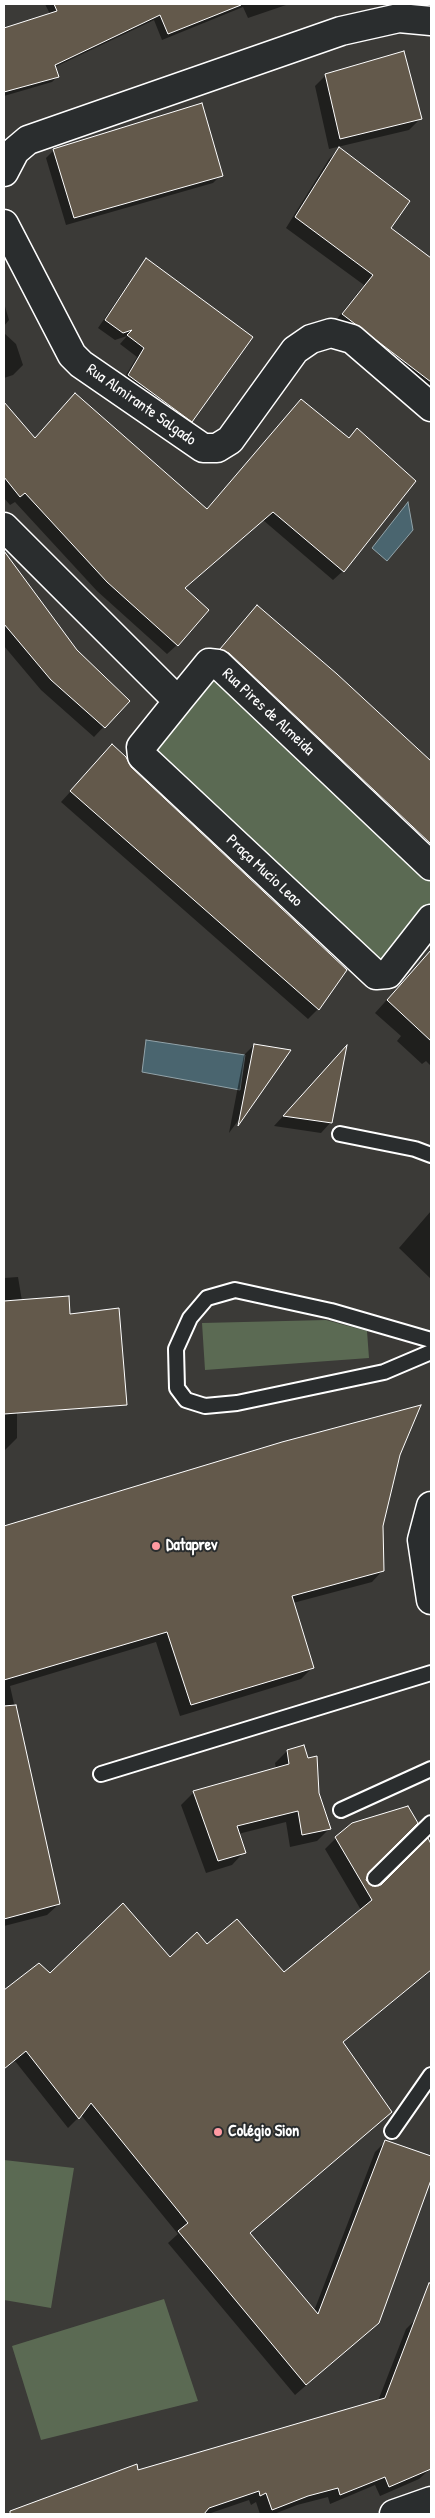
<!DOCTYPE html>
<meta charset="utf-8">
<style>
body{margin:0}
#map{position:relative;width:435px;height:2518px;overflow:hidden;background:#3b3a37;font-family:"Patrick Hand",sans-serif}
canvas{display:block}
.frame{position:absolute;inset:0;border:5px solid #fff;pointer-events:none}
</style>
<div id="map">
<canvas width="435" height="2518"></canvas>
<div class="frame"></div>
</div>
<script>
const ctx = document.querySelector('canvas').getContext('2d');
ctx.lineJoin = 'round';
function paint(path, color) { ctx.fillStyle = color; ctx.fill(path, 'evenodd'); }
const poly = rows => new Path2D(rows.map(r => 'M' + r).join(''));
function strokePath(path, color, width, dash) { ctx.strokeStyle = color; ctx.lineWidth = width; ctx.lineCap = dash ? 'butt' : 'round'; ctx.setLineDash(dash || []); ctx.stroke(path); }
function write(font, color, halo, rows, align = 'center') {
  ctx.font = font + ' "Patrick Hand",sans-serif'; ctx.lineWidth = 4; ctx.setLineDash([]); ctx.textBaseline = 'middle'; ctx.strokeStyle = halo; ctx.fillStyle = color; for (const [text, x, y, turn = 0] of rows) {
    ctx.save(); ctx.translate(x, y); ctx.rotate((+turn || 0) * Math.PI / 180); ctx.textAlign = isNaN(turn) ? turn : align; if (halo) ctx.strokeText(text, 0, 0); ctx.fillText(text, 0, 0); ctx.restore();
  }
}
paint(poly([
 [204,661,431,860,431,903,375,967,134,743],
 [326,1320,367,1331,369,1358,205,1370,202,1323],
 [4,2160,74,2168,51,2308,4,2300],
 [164,2299,198,2401,41,2440,12,2346]
]), '#5b6a53');
const water = poly([
 [408,502,413,530,387,561,372,548,408,502],
 [146,1040,245,1055,240,1090,142,1072,146,1040]
]);
paint(water, '#4a656f');
strokePath(water, '#92a3a9', 1);
paint(poly([
 [45,4,289,4,248,18,243,7,162,40,154,20,55,67,58,76,52,82,4,96,4,30,50,14],
 [326,75,420,119,409,130,329,149,315,86],
 [339,149,389,229,431,259,431,399,333,324,364,285,286,228,329,159],
 [54,150,221,175,213,183,66,225,46,158],
 [147,260,192,421,184,429,121,383,137,357,120,344,127,336,115,340,98,328,139,268],
 [4,303,9,320,4,326],
 [4,333,16,344,23,365,13,375,4,378],
 [4,404,34,439,206,510,292,410,343,571,333,580,263,520,184,589,177,645,167,654,97,591,15,502,10,505,4,498],
 [4,564,33,593,76,651,128,701,94,737,41,690,4,646],
 [257,606,337,674,431,763,431,864,211,659],
 [103,756,130,768,318,1009,308,1019,61,802],
 [431,951,431,1066,426,1061,422,1064,397,1041,401,1036,375,1013],
 [254,1045,289,1051,229,1133,244,1055],
 [345,1048,331,1122,321,1133,274,1126],
 [431,1211,431,1279,399,1248],
 [18,1277,22,1301,59,1346,4,1352,4,1278],
 [17,1393,17,1438,4,1451,4,1395],
 [282,1443,398,1455,381,1526,383,1570,372,1582,293,1603,312,1668,301,1679,180,1716,156,1642,10,1686,59,1904,47,1915,4,1926,4,1527],
 [287,1751,318,1794,329,1829,317,1841,290,1847,286,1822,238,1834,244,1852,232,1865,206,1873,181,1805,194,1792,276,1769,275,1763],
 [431,1837,431,1971,342,2043,391,2112,249,2234,314,2311,375,2152,386,2141,431,2158,431,2176,378,2323,295,2395,168,2243,178,2234,81,2115,68,2128,15,2061,4,2070,4,1992,39,1964,50,1974,170,1959,207,1946,284,1973,361,1910,325,1849,336,1838,367,1872,365,1880,368,1885,377,1888],
 [431,2315,431,2468,419,2479,380,2496,375,2485,330,2504,328,2497,297,2505,274,2514,260,2514,256,2502,251,2505,249,2500,208,2514,46,2514,44,2506,137,2471,378,2401,406,2329,416,2319]
]), '#0007');
const building = poly([
 [54,4,241,4,241,5,168,34,160,15,55,65,59,77,4,92,4,28,57,11,54,4],
 [404,51,422,119,340,139,325,74,404,51],
 [202,103,223,176,74,218,53,149,202,103],
 [339,147,410,201,391,228,431,258,431,382,342,314,373,275,295,217,339,147],
 [146,258,253,337,192,422,128,375,144,348,127,335,132,330,123,333,105,320,146,258],
 [75,393,207,509,301,399,349,438,357,428,416,481,344,572,273,512,185,588,209,610,178,646,107,582,25,493,20,497,4,477,4,402,35,438,75,393],
 [4,551,77,650,130,701,105,728,51,680,4,624,4,551],
 [257,605,337,674,431,761,431,844,229,653,220,649,257,605],
 [112,744,126,757,131,767,347,970,319,1010,70,791,112,744],
 [431,950,431,1041,387,1000,431,950],
 [254,1044,291,1050,238,1126,254,1044],
 [347,1045,332,1123,283,1116,347,1045],
 [69,1296,70,1314,119,1308,127,1405,4,1414,4,1301,69,1296],
 [421,1405,400,1455,383,1526,384,1571,292,1596,314,1668,191,1705,167,1632,4,1680,4,1526,282,1442,421,1405],
 [16,1705,60,1904,4,1919,4,1706,16,1705],
 [304,1745,308,1758,317,1756,319,1793,331,1829,302,1835,298,1811,237,1826,246,1853,218,1861,193,1791,289,1764,287,1750,304,1745],
 [408,1806,418,1823,369,1872,366,1880,372,1886,381,1885,428,1838,431,1844,431,1970,343,2042,392,2112,250,2233,318,2314,385,2140,431,2156,431,2180,379,2323,306,2385,178,2231,188,2223,91,2103,79,2119,26,2051,4,2069,4,1990,39,1963,50,1973,123,1903,170,1957,197,1932,207,1944,237,1919,284,1972,372,1900,335,1837,352,1823,408,1806],
 [429,2283,431,2283,431,2469,389,2487,385,2477,340,2495,338,2488,308,2496,272,2510,266,2493,260,2496,259,2491,209,2508,204,2514,10,2514,10,2511,137,2464,138,2470,385,2398,429,2283]
]);
paint(building, '#63594b');
strokePath(building, '#fff', 1);
const service = poly([
 [340,1134,415,1149,431,1155],
 [431,1340,331,1311,235,1290,207,1298,190,1318,176,1349,177,1388,186,1400,205,1406,237,1403,384,1372,431,1352],
 [101,1774,431,1673],
 [341,1810,431,1769],
 [375,1878,431,1823],
 [392,2131,431,2075]
]);
const minor = poly([
 [4,172,15,151,28,140,341,31,399,18,431,21],
 [4,224,72,355,81,364,203,448,217,448,230,440,295,350,311,339,331,333,352,339,431,407],
 [4,527,178,701,209,663,218,664,431,866],
 [178,701,141,747,142,756,376,975,388,974,431,919],
 [394,2514,431,2501]
]);
const secondary = poly([
 [431,1506,422,1540,431,1600]
]);
strokePath(service, '#fff', 18);
strokePath(minor, '#fff', 31);
strokePath(secondary, '#fff', 31);
strokePath(service, '#2a2d2e', 14);
strokePath(minor, '#2a2d2e', 28);
strokePath(secondary, '#2a2d2e', 28);
for (const [x, y, r, color] of [
 [156,1546,5,"#ff9aa2"],
 [218,2132,5,"#ff9aa2"]
]) { const dot = new Path2D(); dot.arc(x, y, r, 0, 2 * Math.PI); ctx.fillStyle = color; ctx.fill(dot); strokePath(dot, '#2a2d2e', 2); }
write('16px', '#fff', '#2a2d2e', [
 ["Rua Almirante Salgado",141,405,35],
 ["Rua Pires de Almeida",268,712,43],
 ["Praça Mucio Leao",264,871,43]
]);
write('bold 16px', '#fff', '#2a2d2e', [
 ["Dataprev",166,1546],
 ["Colégio Sion",228,2132]
], 'left');
</script>
